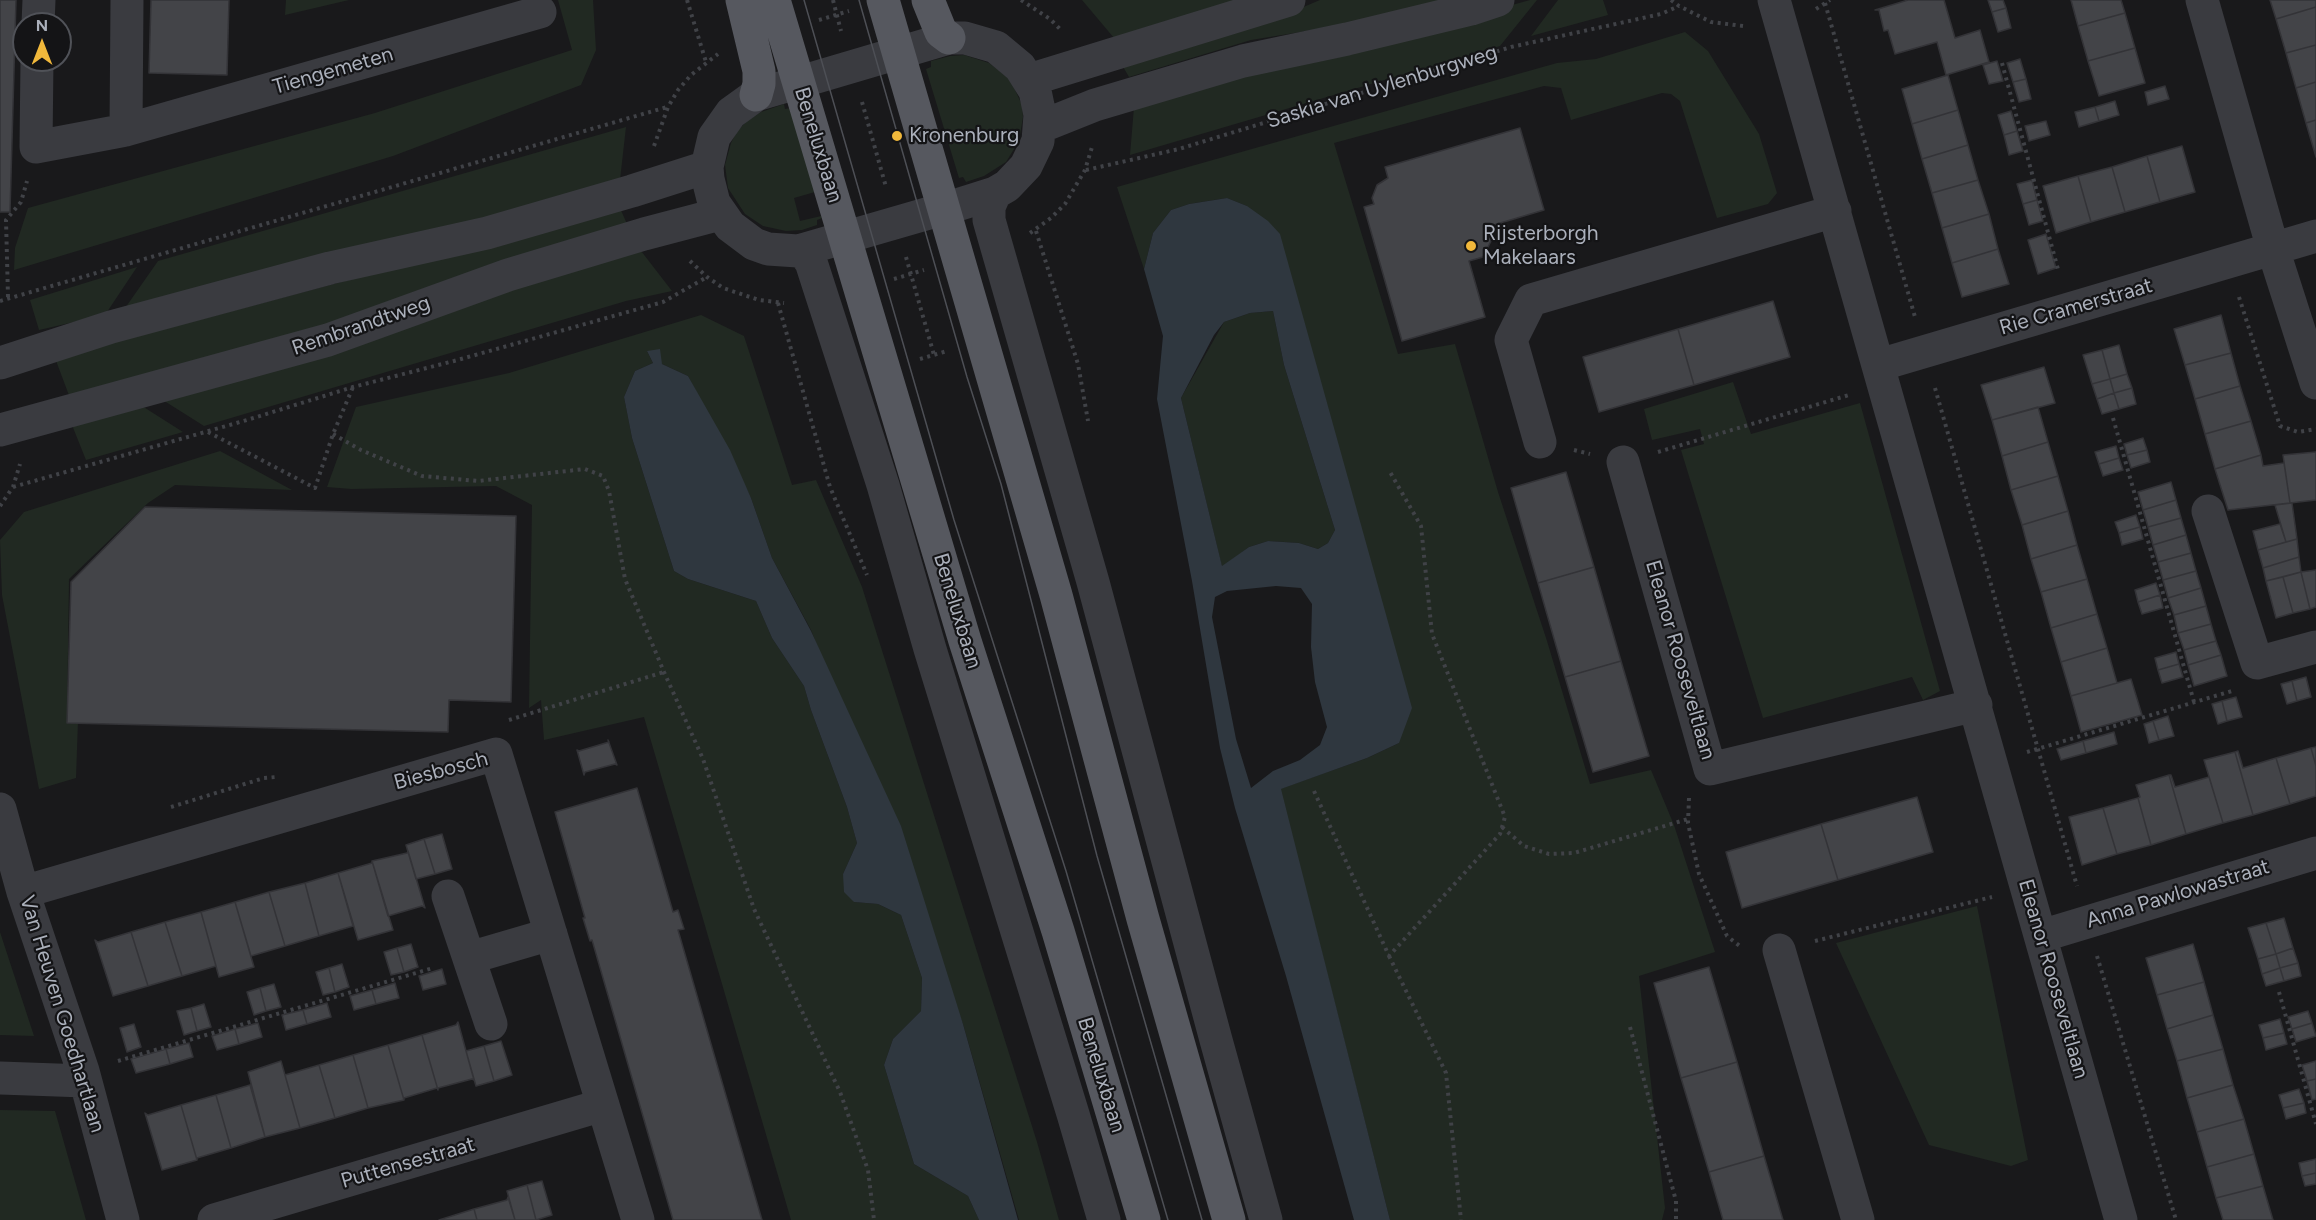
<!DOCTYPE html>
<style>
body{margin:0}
#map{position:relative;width:2316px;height:1220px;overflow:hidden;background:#19191b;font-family:Figtree,sans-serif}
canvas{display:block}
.north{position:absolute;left:12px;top:12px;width:60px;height:60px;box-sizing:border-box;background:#141416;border:2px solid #505258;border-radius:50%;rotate:0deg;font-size:16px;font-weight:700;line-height:24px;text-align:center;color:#abb0bb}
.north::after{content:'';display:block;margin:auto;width:21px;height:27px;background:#f1b83b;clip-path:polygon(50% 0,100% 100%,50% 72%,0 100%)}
</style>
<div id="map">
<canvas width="2316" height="1220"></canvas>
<div class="north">N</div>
</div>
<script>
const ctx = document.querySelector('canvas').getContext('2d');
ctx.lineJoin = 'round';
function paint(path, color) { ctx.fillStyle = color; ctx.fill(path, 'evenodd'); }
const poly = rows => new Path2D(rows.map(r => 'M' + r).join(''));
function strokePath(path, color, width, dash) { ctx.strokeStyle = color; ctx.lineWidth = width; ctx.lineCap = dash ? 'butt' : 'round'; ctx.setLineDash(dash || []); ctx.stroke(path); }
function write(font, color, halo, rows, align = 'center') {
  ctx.font = font + ' Figtree,sans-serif'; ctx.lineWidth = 4.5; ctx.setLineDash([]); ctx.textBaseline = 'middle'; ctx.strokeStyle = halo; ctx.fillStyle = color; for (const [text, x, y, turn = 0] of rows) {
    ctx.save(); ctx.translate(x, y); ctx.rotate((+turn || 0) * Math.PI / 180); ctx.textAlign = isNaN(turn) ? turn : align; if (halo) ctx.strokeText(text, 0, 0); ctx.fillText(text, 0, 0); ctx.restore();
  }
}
paint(poly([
 [286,0,349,0,285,15],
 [558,0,593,0,596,50,581,85,393,156,14,270,15,248,28,208,375,113,572,50],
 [1082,0,1240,0,1114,38],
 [1320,0,1442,0,1375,20,1251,40,1129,77,1122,65,1275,19],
 [1530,0,1537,0,1500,46,1130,155,1134,107,1273,63,1376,43],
 [1558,0,1603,0,1608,15,1531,36],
 [1685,32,1708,51,1759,134,1777,193,1768,204,1717,218,1680,101,1671,94,1662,93,1571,120,1561,88,1544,86,1334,143,1398,354,1455,344,1498,492,1547,641,1590,784,1651,770,1674,825,1715,952,1639,976,1665,1208,1662,1220,1390,1220,1280,789,1367,758,1399,743,1247,206,1227,198,1189,204,1171,210,1153,233,1144,269,1117,187,1557,63,1596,59],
 [964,55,989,63,1010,79,1022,105,1023,117,1019,141,1006,162,984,176,966,182,963,177,959,178,926,69,931,67,931,61,950,56],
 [784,104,785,109,790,108,815,192,794,198,800,221,821,216,822,218,817,220,817,225,802,230,786,231,763,226,745,214,728,188,725,165,731,143,737,131,748,120,761,112],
 [626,127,620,180,458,226,123,311,158,261],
 [620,208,627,224,337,321,70,398,55,358],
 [638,247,672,291,626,301,204,426,158,397],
 [137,267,105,315,39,330,30,300],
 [1273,311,1284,365,1335,530,1328,543,1318,549,1299,543,1268,541,1249,547,1222,567,1181,398,1224,322,1250,313],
 [701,315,744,336,792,485,816,480,862,587,1037,1142,1059,1220,1019,1220,963,1024,811,630,772,558,751,498,688,376,662,364,647,351,653,363,635,371,624,397,632,438,674,571,688,579,756,601,772,638,804,686,811,710,847,807,857,843,843,874,854,902,878,904,901,915,922,978,921,1011,893,1039,884,1065,914,1164,968,1196,979,1220,791,1220,644,717,544,740,541,700,529,708,532,505,496,486,352,489,327,487,356,407,509,373],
 [1733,382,1751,434,1860,403,1940,691,1923,700,1912,677,1763,718,1681,450,1704,444,1700,429,1652,440,1644,409],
 [142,406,183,432,86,460,72,425],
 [220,451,292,490,175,485,148,503,69,579,67,723,78,721,76,778,39,789,2,595,0,540,24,512],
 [1977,906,2028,1160,2011,1166,1929,1145,1836,943],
 [0,932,34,1036,0,1035],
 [0,1110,55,1111,86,1220,0,1220]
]), '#212922');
paint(poly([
 [1227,198,1247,206,1268,221,1280,234,1412,708,1399,743,1367,758,1281,789,1390,1220,1354,1220,1286,976,1235,808,1220,748,1192,581,1157,399,1163,336,1144,269,1153,233,1171,210,1189,204],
 [1273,311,1284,365,1335,530,1328,543,1318,549,1299,543,1268,541,1249,547,1222,566,1181,398,1214,335,1224,322,1250,313],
 [1276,586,1301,588,1312,604,1311,647,1315,682,1327,727,1320,745,1300,760,1273,771,1251,788,1236,739,1212,617,1215,597,1227,591],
 [660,349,662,364,688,376,730,450,751,498,772,558,811,631,901,826,963,1024,1018,1220,979,1220,968,1196,914,1164,884,1065,893,1039,921,1011,922,978,901,915,878,904,854,902,844,892,843,874,857,843,847,807,811,710,804,686,772,638,756,601,688,579,674,571,632,438,624,397,635,371,653,363,647,351]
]), '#2f373f');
const building = poly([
 [0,0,16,0,10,212,0,212,0,0],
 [151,0,229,0,227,75,149,73,151,0],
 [1908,0,1944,0,1955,38,1980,30,1989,62,1946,75,1937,42,1895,54,1888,30,1884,31,1879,10,1875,10,1908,0],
 [1988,0,2003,0,2006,8,1992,12,1988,0],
 [2071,0,2121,0,2125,13,2078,26,2071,0],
 [2270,0,2316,0,2316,7,2276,19,2270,0],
 [2316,7,2316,45,2286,53,2276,19,2316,7],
 [2006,8,2011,28,1998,32,1992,12,2006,8],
 [2125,13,2135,48,2088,61,2078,26,2125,13],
 [2316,45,2316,82,2296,88,2286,53,2316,45],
 [2135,48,2145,83,2099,96,2088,61,2135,48],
 [2020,59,2026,79,2013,82,2007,63,2020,59],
 [1997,61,2003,81,1989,84,1983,65,1997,61],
 [1948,75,1958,110,1912,124,1902,89,1948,75],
 [2026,79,2031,99,2019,102,2013,82,2026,79],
 [2316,82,2316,120,2306,123,2296,88,2316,82],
 [2165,86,2169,99,2148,105,2145,92,2165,86],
 [2115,101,2119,115,2099,121,2095,107,2115,101],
 [2095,107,2099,121,2079,127,2075,112,2095,107],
 [1958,110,1968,145,1922,159,1912,124,1958,110],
 [2011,111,2017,131,2004,135,1998,115,2011,111],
 [2316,120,2316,157,2306,123,2316,120],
 [2046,121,2050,135,2029,141,2025,126,2046,121],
 [1520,128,1544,210,1487,227,1491,241,1483,257,1469,261,1485,317,1402,341,1364,207,1374,204,1372,198,1377,185,1388,178,1385,167,1520,128],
 [2017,131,2023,151,2009,155,2004,135,2017,131],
 [1968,145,1978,180,1932,193,1922,159,1968,145],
 [2182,146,2195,192,2160,202,2147,156,2182,146],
 [2147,156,2160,202,2125,212,2112,167,2147,156],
 [2112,167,2125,212,2091,222,2078,176,2112,167],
 [2078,176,2091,222,2056,233,2043,186,2078,176],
 [1978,180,1989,214,1942,228,1932,193,1978,180],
 [2032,180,2037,200,2023,204,2017,184,2032,180],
 [2037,200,2043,221,2029,225,2023,204,2037,200],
 [1989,214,1998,249,1952,263,1942,228,1989,214],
 [2046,234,2056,268,2038,274,2028,240,2046,234],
 [1998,249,2009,284,1962,297,1952,263,1998,249],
 [1773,301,1790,357,1694,385,1678,329,1773,301],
 [2221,315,2231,353,2185,365,2174,329,2221,315],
 [1678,329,1694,385,1599,412,1583,357,1678,329],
 [2119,345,2127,374,2110,379,2102,350,2119,345],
 [2102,350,2110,379,2092,384,2083,355,2102,350],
 [2231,353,2240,386,2195,399,2185,365,2231,353],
 [2044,367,2055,403,1992,420,1981,385,2044,367],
 [2127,374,2132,388,2114,393,2110,379,2127,374],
 [2110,379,2114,393,2097,399,2092,384,2110,379],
 [2240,386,2251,421,2205,434,2195,399,2240,386],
 [2132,388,2136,404,2119,409,2114,393,2132,388],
 [2114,393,2119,409,2102,414,2097,399,2114,393],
 [2038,407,2048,442,2002,456,1992,420,2038,407],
 [2251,421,2261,455,2215,469,2205,434,2251,421],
 [2143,438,2147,450,2127,455,2124,444,2143,438],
 [2048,442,2058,476,2011,490,2002,456,2048,442],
 [2116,446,2119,458,2099,464,2095,452,2116,446],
 [2147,450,2150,462,2131,468,2127,455,2147,450],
 [2316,452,2316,500,2290,503,2283,455,2316,452],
 [2261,455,2263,466,2284,463,2290,503,2228,510,2215,469,2261,455],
 [2119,458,2123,470,2103,476,2099,464,2119,458],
 [1566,472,1594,567,1538,583,1511,488,1566,472],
 [2058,476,2068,511,2022,525,2011,490,2058,476],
 [2171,482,2176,500,2143,510,2138,492,2171,482],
 [2176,500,2181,518,2148,527,2143,510,2176,500],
 [2292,503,2297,539,2286,542,2275,505,2292,503],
 [145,507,516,516,511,702,449,700,448,732,67,723,71,582,145,507],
 [2068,511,2077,545,2031,559,2022,525,2068,511],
 [2136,515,2140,527,2119,533,2115,522,2136,515],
 [2181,518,2186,535,2153,545,2148,527,2181,518],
 [2280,524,2286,542,2258,550,2253,531,2280,524],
 [2140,527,2143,539,2122,545,2119,533,2140,527],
 [2186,535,2191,553,2158,562,2153,545,2186,535],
 [2297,539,2299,557,2263,568,2258,550,2297,539],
 [2077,545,2087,579,2041,592,2031,559,2077,545],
 [2191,553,2196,571,2163,580,2158,562,2191,553],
 [2299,557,2301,572,2266,581,2263,568,2299,557],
 [1594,567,1621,661,1565,677,1538,583,1594,567],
 [2316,570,2316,607,2310,609,2301,572,2316,570],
 [2196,571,2201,588,2168,598,2163,580,2196,571],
 [2301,572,2310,609,2293,613,2283,577,2301,572],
 [2283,577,2293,613,2276,618,2266,581,2283,577],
 [2087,579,2097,614,2051,628,2041,592,2087,579],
 [2156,583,2160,595,2138,602,2135,590,2156,583],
 [2201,588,2206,606,2174,615,2168,598,2201,588],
 [2160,595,2163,608,2142,614,2138,602,2160,595],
 [2206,606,2211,624,2178,633,2174,615,2206,606],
 [2097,614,2107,648,2061,662,2051,628,2097,614],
 [2211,624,2216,641,2184,650,2178,633,2211,624],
 [2216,641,2221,655,2188,665,2184,650,2216,641],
 [2107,648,2117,683,2071,696,2061,662,2107,648],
 [2176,652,2179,664,2158,670,2155,658,2176,652],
 [2221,655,2227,676,2194,686,2188,665,2221,655],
 [1621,661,1649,756,1593,772,1565,677,1621,661],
 [2179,664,2183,677,2162,683,2158,670,2179,664],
 [2306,677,2311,697,2297,701,2292,681,2306,677],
 [2131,679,2142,715,2081,732,2071,696,2131,679],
 [2292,681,2297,701,2287,704,2281,684,2292,681],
 [2236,697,2242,717,2227,721,2222,701,2236,697],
 [2222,701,2227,721,2218,724,2212,704,2222,701],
 [2168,716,2174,736,2159,740,2153,721,2168,716],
 [2153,721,2159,740,2149,743,2144,724,2153,721],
 [2114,732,2117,744,2086,753,2083,741,2114,732],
 [608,740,617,765,615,764,585,772,584,775,577,750,579,751,609,742,608,740],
 [2083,741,2086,753,2061,760,2057,749,2083,741],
 [2316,747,2316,766,2311,748,2316,747],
 [2311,748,2316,766,2316,796,2290,804,2276,758,2311,748],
 [2238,751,2243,768,2276,758,2290,804,2253,815,2235,752,2238,751],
 [2235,752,2253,815,2223,823,2204,760,2235,752],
 [2169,775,2186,834,2151,845,2138,798,2140,797,2136,785,2169,775],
 [2169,775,2171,775,2175,787,2209,777,2223,823,2186,834,2169,775],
 [637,788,673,912,678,910,684,929,678,930,762,1220,673,1220,592,940,590,941,583,918,585,918,555,812,637,788],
 [1917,797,1933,852,1838,880,1821,824,1917,797],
 [2138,798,2151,845,2117,854,2103,808,2138,798],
 [2103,808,2117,854,2082,865,2069,817,2103,808],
 [1821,824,1838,880,1742,908,1726,852,1821,824],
 [442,834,452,869,435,874,424,839,442,834],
 [424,839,435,874,416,879,406,845,424,839],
 [408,851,425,908,422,906,388,916,372,861,407,853,408,851],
 [372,861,393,930,358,940,338,873,372,863,372,861],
 [338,873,353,926,319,936,305,883,338,873],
 [305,883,319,936,285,946,269,892,305,883],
 [269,892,285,946,251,956,235,902,269,892],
 [235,902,254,967,219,977,201,912,235,902],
 [201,912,216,966,182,976,165,922,201,912],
 [2284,918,2293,948,2276,954,2266,923,2284,918],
 [165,922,182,976,148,986,131,932,165,922],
 [2266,923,2276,954,2258,959,2248,928,2266,923],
 [131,932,148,986,113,996,95,940,98,942,131,932],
 [411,944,418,967,404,972,397,948,411,944],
 [2193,944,2204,982,2157,995,2146,958,2193,944],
 [397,948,404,972,391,975,384,952,397,948],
 [2293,948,2298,963,2280,968,2276,954,2293,948],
 [2276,954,2280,968,2262,974,2258,959,2276,954],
 [2298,963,2301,976,2284,981,2280,968,2298,963],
 [342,964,349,987,335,992,329,968,342,964],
 [1709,967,1737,1062,1681,1078,1654,983,1709,967],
 [329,968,335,992,323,995,316,972,329,968],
 [2280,968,2284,981,2266,986,2262,974,2280,968],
 [442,969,446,984,423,990,419,976,442,969],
 [2204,982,2213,1015,2167,1029,2157,995,2204,982],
 [395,983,399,998,376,1004,372,990,395,983],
 [274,984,281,1007,266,1011,260,988,274,984],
 [260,988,266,1011,254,1015,247,992,260,988],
 [372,990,376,1004,354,1010,350,996,372,990],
 [327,1003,331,1017,307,1024,303,1010,327,1003],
 [204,1004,211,1027,197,1031,191,1008,204,1004],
 [191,1008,197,1031,184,1035,177,1011,191,1008],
 [303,1010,307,1024,286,1030,282,1015,303,1010],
 [2308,1011,2312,1023,2292,1029,2288,1017,2308,1011],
 [2213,1015,2223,1049,2177,1061,2167,1029,2213,1015],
 [2280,1019,2284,1033,2263,1038,2259,1025,2280,1019],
 [458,1022,474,1080,472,1079,438,1088,438,1090,422,1035,456,1025,458,1022],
 [258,1023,262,1037,239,1044,235,1029,258,1023],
 [2312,1023,2316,1036,2296,1042,2292,1029,2312,1023],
 [134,1024,141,1047,127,1052,120,1028,134,1024],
 [235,1029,239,1044,217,1050,212,1036,235,1029],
 [2284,1033,2287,1044,2266,1050,2263,1038,2284,1033],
 [422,1035,438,1090,437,1088,404,1098,404,1100,388,1045,422,1035],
 [501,1041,512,1075,494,1081,484,1046,501,1041],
 [189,1043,193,1057,170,1064,166,1049,189,1043],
 [388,1045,404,1100,368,1108,353,1055,388,1045],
 [484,1046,494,1081,476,1086,466,1051,484,1046],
 [166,1049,170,1064,136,1073,131,1059,166,1049],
 [2223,1049,2233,1085,2187,1098,2177,1061,2223,1049],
 [353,1055,368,1108,335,1118,319,1065,353,1055],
 [281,1061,300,1128,265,1137,248,1072,281,1061],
 [2316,1061,2316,1079,2307,1081,2302,1065,2316,1061],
 [1737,1062,1764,1156,1709,1172,1681,1078,1737,1062],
 [319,1065,335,1118,300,1128,285,1075,319,1065],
 [2316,1079,2316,1099,2312,1100,2307,1081,2316,1079],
 [250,1085,265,1137,231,1148,216,1095,250,1085],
 [2233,1085,2244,1119,2197,1132,2187,1098,2233,1085],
 [2299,1089,2304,1103,2283,1108,2279,1095,2299,1089],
 [216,1095,231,1148,197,1158,197,1160,181,1105,216,1095],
 [2304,1103,2306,1113,2286,1119,2283,1108,2304,1103],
 [181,1105,197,1160,162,1170,145,1113,148,1115,181,1105],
 [2244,1119,2254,1154,2207,1167,2197,1132,2244,1119],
 [2254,1154,2263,1186,2216,1198,2207,1167,2254,1154],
 [1764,1156,1783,1220,1723,1220,1709,1172,1764,1156],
 [2316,1159,2316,1173,2302,1176,2299,1163,2316,1159],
 [2316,1173,2316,1184,2305,1186,2302,1176,2316,1173],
 [542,1181,552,1215,536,1220,527,1185,542,1181],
 [527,1185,536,1220,515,1220,507,1191,527,1185],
 [2263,1186,2273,1220,2223,1220,2216,1198,2263,1186],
 [508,1197,515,1220,477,1220,474,1209,507,1200,508,1197],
 [474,1209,477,1220,439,1220,474,1209]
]);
paint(building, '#434448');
strokePath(building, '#333337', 1.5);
strokePath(poly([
 [687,0,706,62],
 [833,0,841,31],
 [1021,0,1050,19,1062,31],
 [1671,0,1679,6,1711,22,1743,26],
 [1825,3,1915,317],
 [1816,9,1830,0],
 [819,20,849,11],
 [2002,63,2059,273],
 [862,102,886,187],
 [654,146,668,107,678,90,691,75,718,54],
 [1086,170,1179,149,1511,47,1661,14,1679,6],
 [1036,231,1078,364,1088,421],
 [1030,233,1051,218,1065,204,1085,170,1092,147],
 [906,257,934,355],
 [690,261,707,277,723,288,759,300,784,303],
 [894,279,924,270],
 [8,297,6,220,21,202,27,181],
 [2239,297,2280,426,2298,432,2316,429],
 [0,301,667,107],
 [778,303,830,487,867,575],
 [920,359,947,351],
 [1935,388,2077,886],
 [2113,418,2194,702],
 [208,432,315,488,333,434,353,387],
 [333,434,361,450,422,476,478,481,585,469,603,476,609,491,625,579,664,672,703,759,754,909,840,1092,868,1170,874,1220],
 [1574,450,1590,454],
 [1658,452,1849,395],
 [13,487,247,420,353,387,454,361,663,302,707,277],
 [0,506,13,487,20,464],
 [509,720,664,672],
 [2027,752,2232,691],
 [1314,791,1389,956,1500,834,1505,817,1432,634,1421,526,1390,472],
 [1689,798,1688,823,1699,874,1727,936,1741,947],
 [171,807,264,778,276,777],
 [1502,827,1524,846,1549,854,1574,853,1688,819],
 [1815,941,1992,897],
 [1389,956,1446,1073,1461,1220],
 [2097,956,2176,1220],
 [2279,992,2316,1124],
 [1630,1027,1676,1201,1676,1220],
 [118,1061,433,968]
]), '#404247', 4, [3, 4.5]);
strokePath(poly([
 [1774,0,2121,1220],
 [2202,0,2273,249,2316,383],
 [38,24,39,0],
 [949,38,965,38,996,47,1020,67,1035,91,1040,115,1038,141,1026,166,1007,186,995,193,957,205,798,251,768,249,754,244,730,226,714,203,708,179,707,167,714,137,731,113,756,95,949,38],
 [37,60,36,147,126,130,540,12],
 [1029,80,1289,0],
 [1040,127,1095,105,1243,61,1347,39,1471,9,1498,0],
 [126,130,127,0],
 [995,193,989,207,989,220,1093,582,1216,1040,1266,1220],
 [798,251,805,254,811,262,883,485,930,649,1073,1114,1104,1220],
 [0,363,111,327,330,268,487,233,632,191,707,167],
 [1879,365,2316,236],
 [0,430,328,340,508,275,644,234,720,214],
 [1540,442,1511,340,1531,300,1835,211],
 [1623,462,1710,769,1976,705],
 [2208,511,2257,663,2316,647],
 [0,809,23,892,83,1071,123,1220],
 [23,892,496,754,638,1220],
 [448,896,491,1024],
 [2041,936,2316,853],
 [1779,950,1858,1220],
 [469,958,551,934],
 [0,1078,85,1081],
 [214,1220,603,1105]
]), '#3a3b40', 33);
strokePath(poly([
 [742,0,759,71,759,84,756,95],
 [774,0,965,641,1058,931,1144,1220],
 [883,0,1056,595,1143,919,1229,1220],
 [928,0,941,32,949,38]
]), '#56585f', 33);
strokePath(poly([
 [804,0,954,520,1066,871,1168,1220],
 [859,0,967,377,1001,484,1097,856,1202,1220]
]), '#4d4f55', 1.5);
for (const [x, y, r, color] of [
 [897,136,6,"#f1b83b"],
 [1471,246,6,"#f1b83b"]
]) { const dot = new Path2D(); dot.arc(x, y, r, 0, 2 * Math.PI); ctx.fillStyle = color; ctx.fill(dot); strokePath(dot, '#141416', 2); }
write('21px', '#abb0bb', '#141416', [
 ["Tiengemeten",333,71,-16],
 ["Saskia van Uylenburgweg",1382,87,-17],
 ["Beneluxbaan",818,145,73],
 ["Rie Cramerstraat",2076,307,-16],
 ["Rembrandtweg",361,326,-19],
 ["Beneluxbaan",957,611,73],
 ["Eleanor Rooseveltlaan",1680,660,74],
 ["Biesbosch",441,771,-15],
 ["Anna Pawlowastraat",2178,894,-17],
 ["Eleanor Rooseveltlaan",2053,979,74],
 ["Van Heuven Goedhartlaan",62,1014,73],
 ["Beneluxbaan",1101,1075,73],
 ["Puttensestraat",408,1163,-16]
]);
write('21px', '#abb0bb', '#141416', [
 ["Kronenburg",909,136],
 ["Rijsterborgh",1483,234],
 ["Makelaars",1483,258]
], 'left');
</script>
